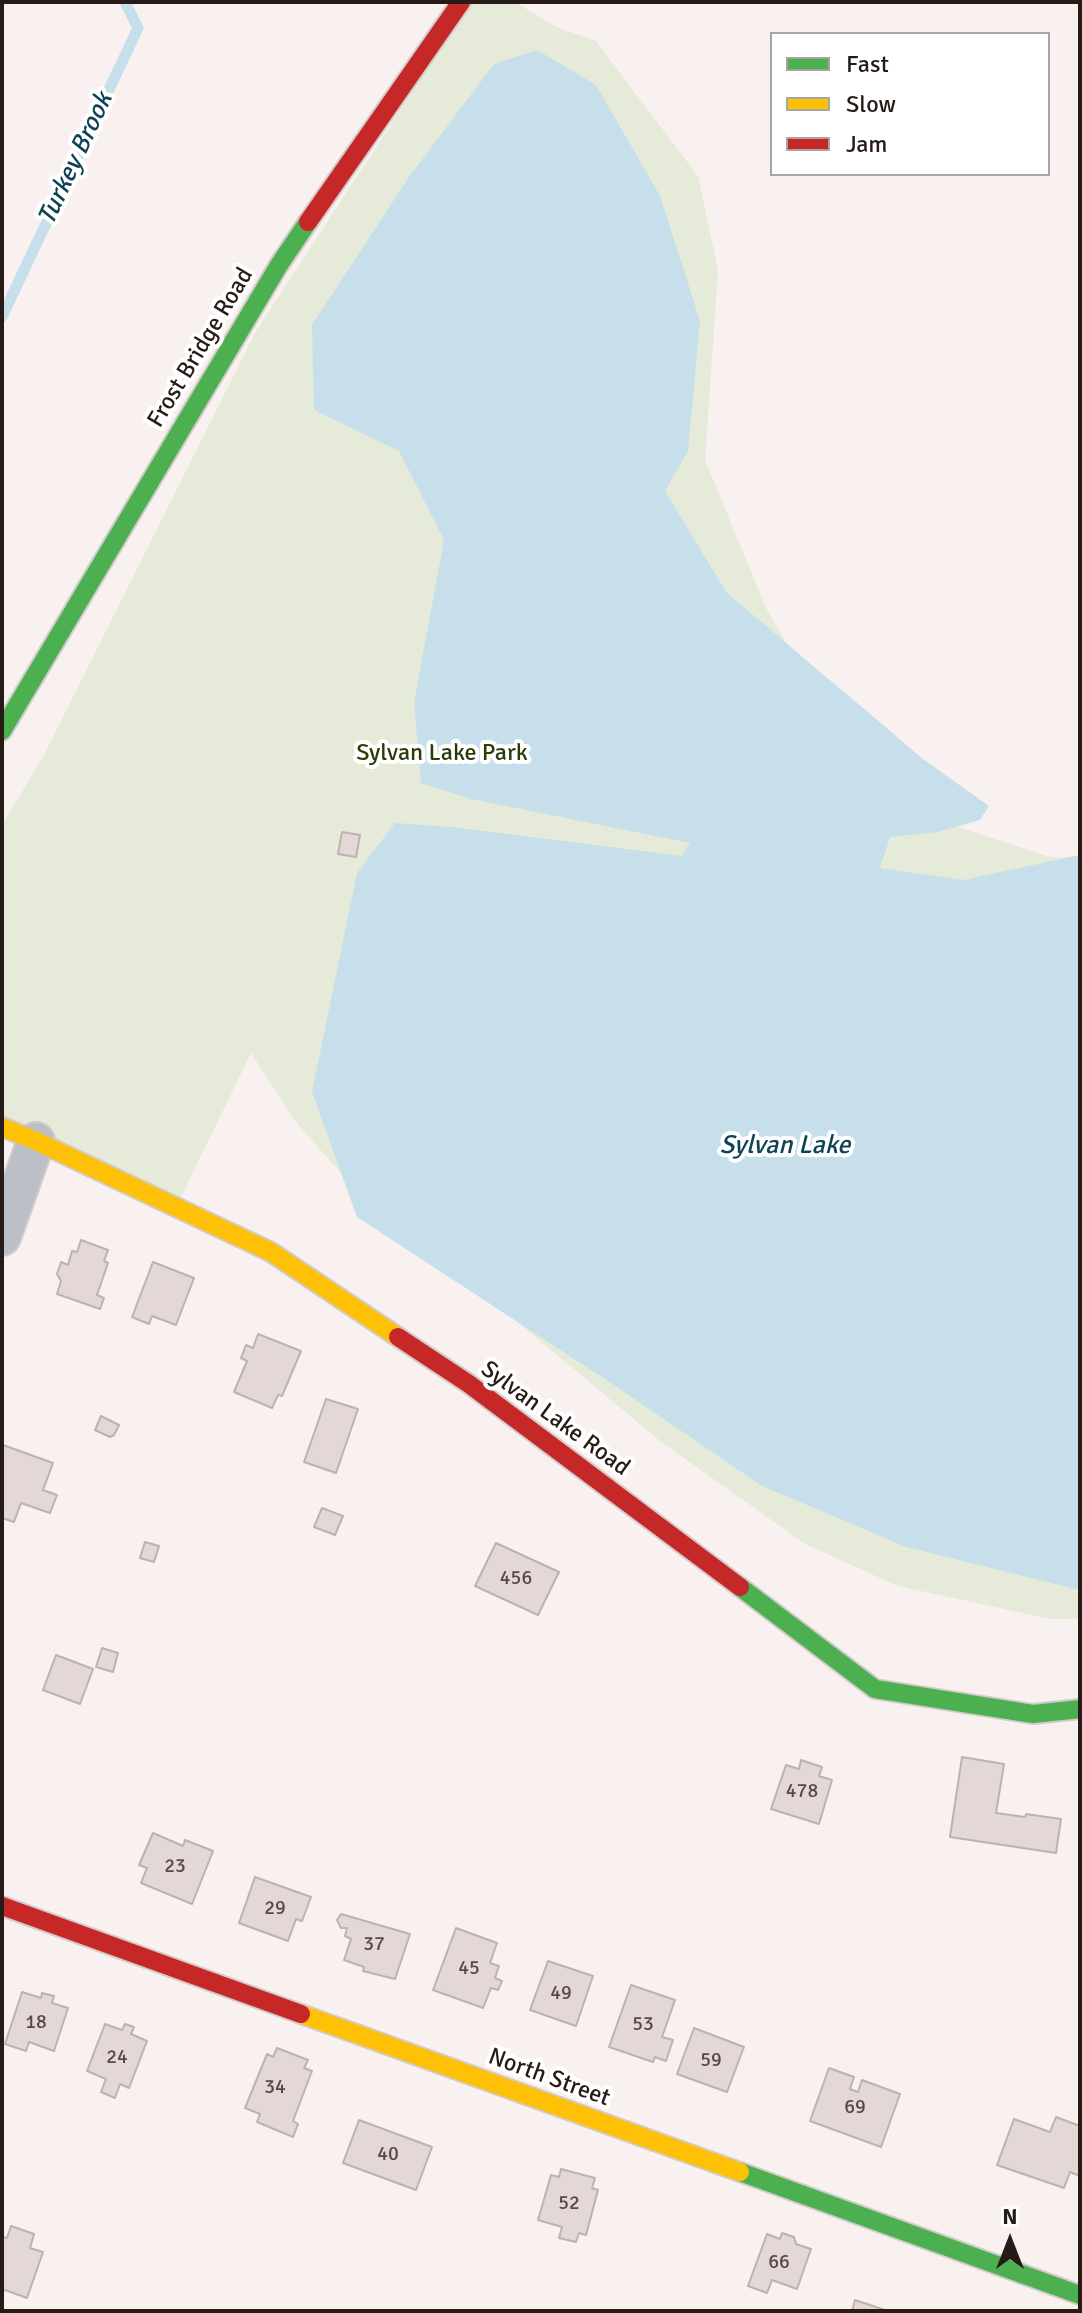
<!DOCTYPE html>
<style>
body{margin:0}
#map{position:relative;width:1082px;height:2313px;overflow:hidden;background:#f8f1ef;font-family:Signika,sans-serif}
canvas{display:block}
.frame{position:absolute;inset:0;border:4px solid #261b17;pointer-events:none}
.legend{position:absolute;left:770px;top:32px;width:280px;height:144px;box-sizing:border-box;background:#fff;border:2px solid #a8a4a2;margin:0;padding:10px 14px;list-style:none;font-size:24px;color:#261b17}
.legend li{display:flex;align-items:center;gap:16px;height:40px}
.legend b{width:40px;border:2px solid #a8a4a2}
.north{position:absolute;left:970px;top:2201px;width:80px;height:80px;-webkit-text-stroke:6px #fff;paint-order:stroke;rotate:0deg;font-size:22px;font-weight:700;line-height:32px;text-align:center;color:#261b17}
.north::after{content:'';display:block;margin:auto;width:28px;height:36px;background:#261b17;clip-path:polygon(50% 0,100% 100%,50% 72%,0 100%)}
</style>
<div id="map">
<canvas width="1082" height="2313"></canvas>
<div class="frame"></div>
<ul class="legend">
<li><b style="height:10px;background:#4caf50"></b>Fast</li>
<li><b style="height:10px;background:#ffc107"></b>Slow</li>
<li><b style="height:10px;background:#c62828"></b>Jam</li>
</ul>
<div class="north">N</div>
</div>
<script>
const ctx = document.querySelector('canvas').getContext('2d');
ctx.lineJoin = 'round';
function paint(path, color) { ctx.fillStyle = color; ctx.fill(path, 'evenodd'); }
const poly = rows => new Path2D(rows.map(r => 'M' + r).join(''));
function strokePath(path, color, width, dash) { ctx.strokeStyle = color; ctx.lineWidth = width; ctx.lineCap = dash ? 'butt' : 'round'; ctx.setLineDash(dash || []); ctx.stroke(path); }
function write(font, color, halo, rows, align = 'center') {
  ctx.font = font + ' Signika,sans-serif'; ctx.lineWidth = 8; ctx.setLineDash([]); ctx.textBaseline = 'middle'; ctx.strokeStyle = halo; ctx.fillStyle = color; for (const [text, x, y, turn = 0] of rows) {
    ctx.save(); ctx.translate(x, y); ctx.rotate((+turn || 0) * Math.PI / 180); ctx.textAlign = isNaN(turn) ? turn : align; if (halo) ctx.strokeText(text, 0, 0); ctx.fillText(text, 0, 0); ctx.restore();
  }
}
paint(poly([
 [471,2,515,2,558,28,595,40,698,176,718,270,705,460,766,608,844,744,931,818,1050,857,1080,857,1080,1619,1050,1619,898,1586,805,1544,660,1441,347,1180,295,1121,251,1053,174,1211,2,1122,2,825,43,757,256,331]
]), '#e6ead8');
paint(poly([
 [537,50,596,85,660,196,700,321,688,451,665,491,726,592,923,759,989,806,980,820,937,832,890,837,880,868,963,880,1080,855,1080,1590,906,1547,762,1486,611,1383,357,1217,312,1092,357,873,395,823,452,827,682,856,690,843,471,799,421,783,414,703,444,540,399,451,314,410,312,325,409,177,494,64]
]), '#c7dfea');
strokePath(poly([
 [2,317,138,28,125,2]
]), '#c7dfea', 11);
const building = poly([
 [342,832,360,835,356,857,338,854,342,832],
 [81,1240,108,1250,104,1261,108,1263,97,1295,104,1298,100,1309,57,1294,61,1281,57,1274,61,1262,68,1265,72,1251,77,1252,81,1240],
 [153,1262,194,1278,176,1325,152,1316,149,1324,132,1317,153,1262],
 [258,1334,301,1351,282,1396,278,1395,272,1408,234,1392,247,1361,241,1358,246,1345,253,1348,258,1334],
 [326,1399,358,1409,336,1473,304,1462,326,1399],
 [101,1416,119,1425,114,1435,110,1437,95,1430,101,1416],
 [3,1445,53,1463,43,1490,57,1495,50,1513,21,1503,14,1522,2,1518,3,1445],
 [322,1508,343,1516,335,1535,314,1527,322,1508],
 [145,1542,159,1546,154,1562,140,1558,145,1542],
 [496,1543,559,1572,538,1615,475,1586,496,1543],
 [102,1648,118,1653,113,1672,96,1667,102,1648],
 [56,1655,93,1669,80,1704,43,1690,56,1655],
 [962,1757,1004,1764,996,1813,1025,1817,1026,1814,1061,1819,1056,1853,950,1837,962,1757],
 [801,1760,822,1767,819,1776,832,1780,819,1824,771,1809,786,1765,799,1769,801,1760],
 [153,1833,183,1846,185,1840,213,1851,192,1904,141,1883,147,1868,139,1865,153,1833],
 [255,1877,311,1897,302,1921,296,1919,288,1941,239,1923,255,1877],
 [341,1914,410,1934,395,1979,363,1971,364,1967,344,1960,351,1939,345,1936,347,1928,341,1928,337,1920,341,1914],
 [456,1928,497,1943,490,1963,499,1966,495,1978,502,1981,498,1990,491,1988,483,2008,433,1990,456,1928],
 [548,1961,593,1976,576,2026,530,2010,548,1961],
 [631,1985,675,2000,662,2037,673,2040,666,2061,655,2057,653,2062,609,2047,631,1985],
 [22,1992,41,1998,42,1993,54,1996,52,2003,68,2008,54,2051,29,2042,26,2051,5,2044,22,1992],
 [105,2024,122,2030,125,2024,134,2027,131,2034,147,2041,129,2088,120,2084,115,2098,101,2092,106,2079,87,2071,105,2024],
 [694,2028,744,2047,727,2092,677,2074,694,2028],
 [277,2048,308,2060,304,2068,312,2071,293,2121,298,2124,293,2137,257,2122,260,2114,245,2108,267,2054,273,2057,277,2048],
 [829,2068,854,2077,850,2089,858,2092,862,2080,900,2094,881,2147,810,2121,829,2068],
 [1056,2117,1080,2126,1080,2176,1070,2172,1064,2188,997,2165,1014,2119,1050,2132,1056,2117],
 [359,2120,432,2147,416,2190,343,2163,359,2120],
 [561,2169,595,2178,592,2188,598,2190,586,2235,579,2233,576,2242,559,2238,562,2227,538,2220,551,2175,559,2177,561,2169],
 [11,2226,34,2234,30,2248,43,2252,27,2298,2,2289,2,2237,7,2238,11,2226],
 [782,2233,794,2237,796,2244,811,2249,797,2289,772,2280,767,2293,748,2286,767,2234,780,2239,782,2233],
 [855,2300,888,2311,852,2311,855,2300]
]);
paint(building, '#e3d8d5');
strokePath(building, '#bbb3b0', 2);
const street = poly([
 [2,1237,36,1141]
]);
const fast = poly([
 [2,731,279,265,308,222],
 [740,1587,875,1689,1033,1714,1080,1709],
 [740,2172,1080,2295]
]);
const slow = poly([
 [2,1127,36,1141,271,1252,398,1337],
 [301,2014,740,2172]
]);
const jam = poly([
 [308,222,461,2],
 [398,1337,469,1384,740,1587],
 [2,1906,301,2014]
]);
strokePath(street, '#d1cbc9', 40);
strokePath(fast, '#d1cbc9', 22);
strokePath(slow, '#d1cbc9', 22);
strokePath(jam, '#d1cbc9', 22);
strokePath(street, '#bbbfc8', 36);
strokePath(fast, '#4caf50', 18);
strokePath(slow, '#ffc107', 18);
strokePath(jam, '#c62828', 18);
write('20px', '#554a46', null, [
 ["456",516,1579],
 ["478",802,1792],
 ["23",175,1867],
 ["29",275,1909],
 ["37",374,1945],
 ["45",469,1969],
 ["49",561,1994],
 ["18",36,2023],
 ["53",643,2025],
 ["24",117,2058],
 ["59",711,2061],
 ["34",275,2088],
 ["69",855,2108],
 ["40",388,2155],
 ["52",569,2204],
 ["66",779,2263]
]);
write('24px', '#261b17', '#fff', [
 ["Frost Bridge Road",201,348,-59],
 ["Sylvan Lake Road",555,1419,36],
 ["North Street",549,2078,20]
]);
write('24px', '#2b3c09', '#fff', [
 ["Sylvan Lake Park",442,754]
]);
write('italic 26px', '#0e4254', '#fff', [
 ["Turkey Brook",76,159,-65],
 ["Sylvan Lake",785,1146]
]);
</script>
